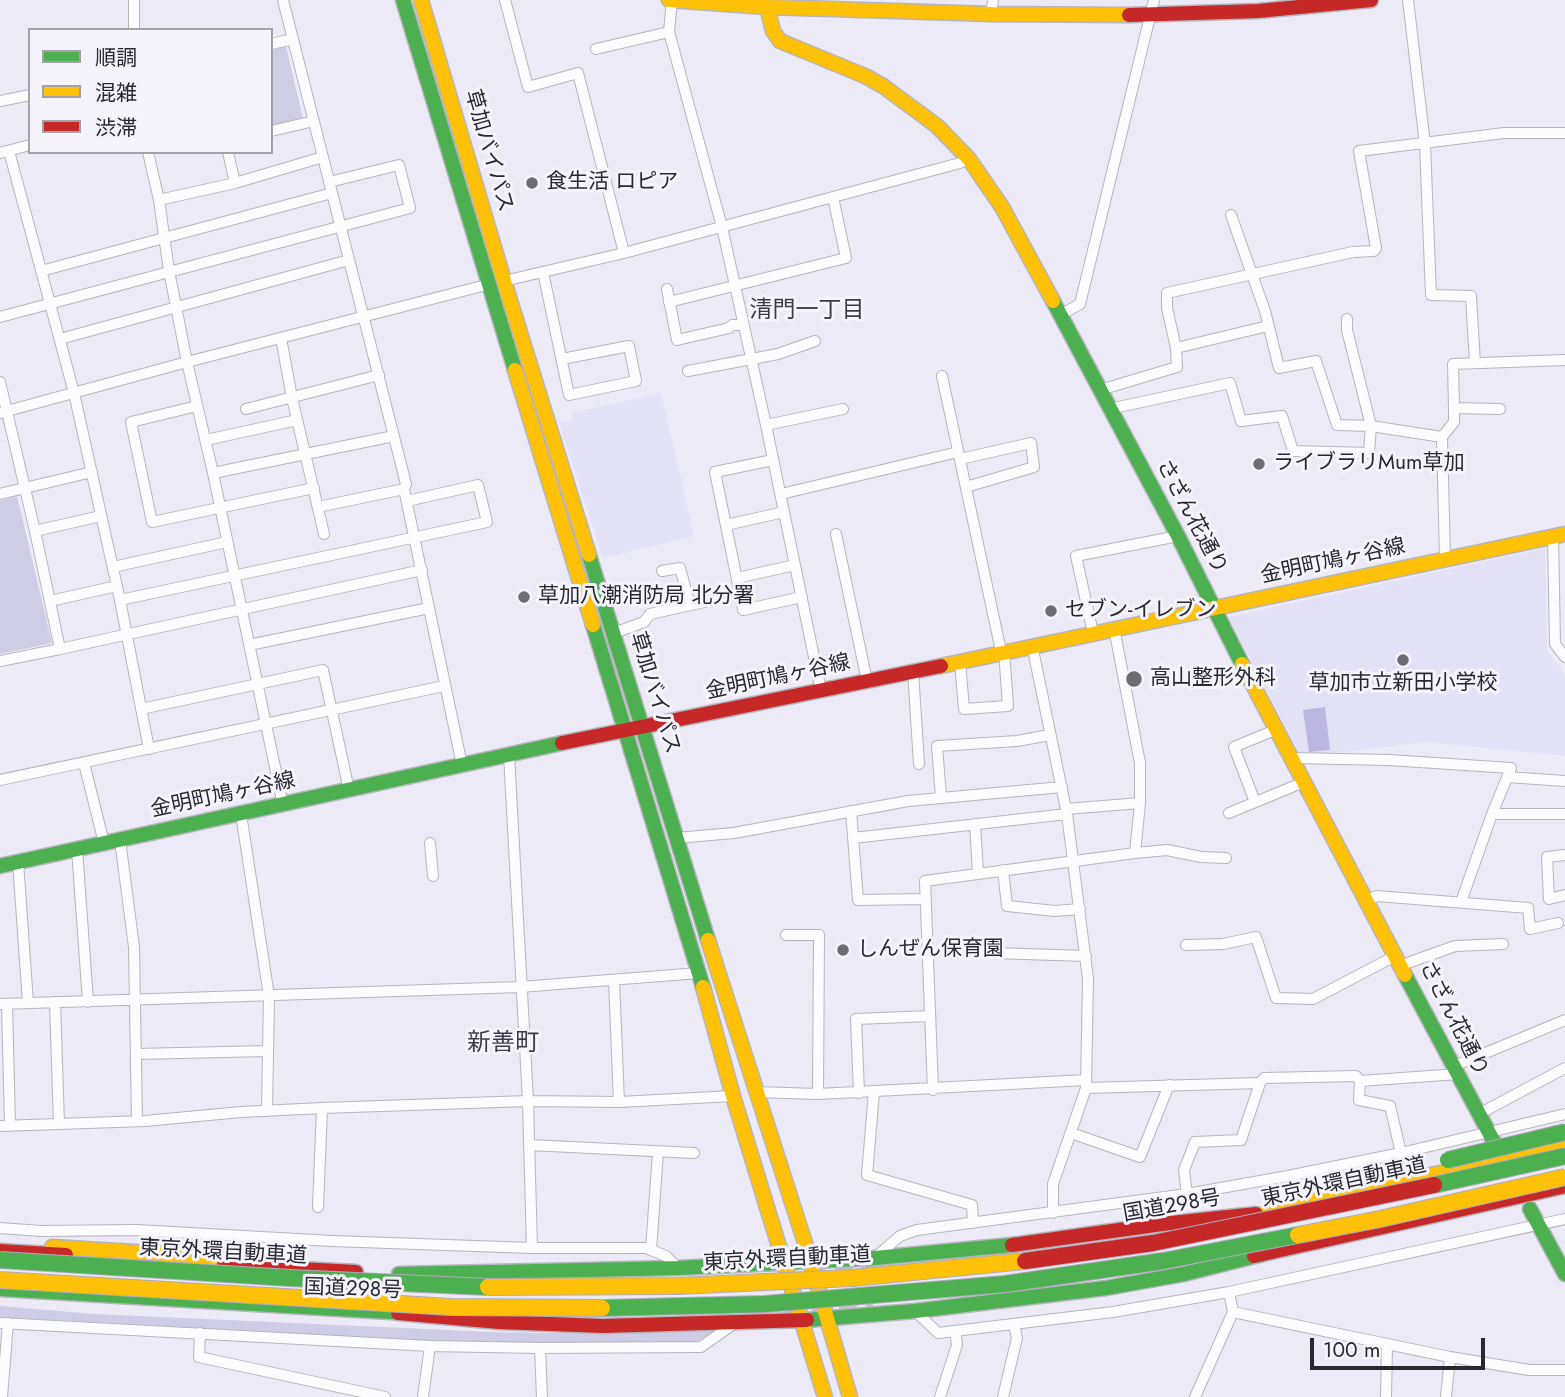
<!DOCTYPE html>
<meta charset="utf-8">
<style>
body{margin:0}
#map{position:relative;width:1565px;height:1397px;overflow:hidden;background:#eceaf6;font-family:Jost,"Noto Sans JP",sans-serif}
canvas{display:block}
.legend{position:absolute;left:28px;top:28px;width:245px;height:126px;box-sizing:border-box;background:#f5f4fd;border:2px solid #a3a2ab;margin:0;padding:9px 12px;list-style:none;font-size:21px;color:#28282f}
.legend li{display:flex;align-items:center;gap:14px;height:35px}
.legend b{width:35px;border:2px solid #a3a2ab}
.scale{position:absolute;left:1310px;top:1338px;width:175px;height:32px;box-sizing:border-box;border:4px solid #28282f;border-top:0;padding-left:9px;font-size:21px;line-height:24px;white-space:nowrap;color:#28282f;-webkit-text-stroke:5px #f5f4fd;paint-order:stroke}
</style>
<div id="map">
<canvas width="1565" height="1397"></canvas>
<ul class="legend">
<li><b style="height:9px;background:#4caf50"></b>順調</li>
<li><b style="height:9px;background:#ffc107"></b>混雑</li>
<li><b style="height:9px;background:#c62828"></b>渋滞</li>
</ul>
<div class="scale">100 m</div>
</div>
<script>
const ctx = document.querySelector('canvas').getContext('2d');
ctx.lineJoin = 'round';
function paint(path, color) { ctx.fillStyle = color; ctx.fill(path, 'evenodd'); }
const poly = rows => new Path2D(rows.map(r => 'M' + r).join(''));
function strokePath(path, color, width, dash) { ctx.strokeStyle = color; ctx.lineWidth = width; ctx.lineCap = dash ? 'butt' : 'round'; ctx.setLineDash(dash || []); ctx.stroke(path); }
function write(font, color, halo, rows, align = 'center') {
  ctx.font = font + ' Jost,"Noto Sans JP",sans-serif'; ctx.lineWidth = 6; ctx.setLineDash([]); ctx.textBaseline = 'middle'; ctx.strokeStyle = halo; ctx.fillStyle = color; for (const [text, x, y, turn = 0] of rows) {
    ctx.save(); ctx.translate(x, y); ctx.rotate((+turn || 0) * Math.PI / 180); ctx.textAlign = isNaN(turn) ? turn : align; if (halo) ctx.strokeText(text, 0, 0); ctx.fillText(text, 0, 0); ctx.restore();
  }
}
paint(poly([
 [661,393,694,536,603,558,559,423,573,419,572,413],
 [1545,548,1547,651,1562,670,1565,680,1565,756,1425,742,1301,757,1229,617]
]), '#e3e1f5');
paint(poly([
 [286,46,303,119,271,127,271,50],
 [17,496,52,643,0,654,0,501],
 [0,1306,94,1314,491,1332,603,1334,713,1328,714,1331,696,1342,490,1344,0,1317]
]), '#cfcce6');
paint(poly([
 [1325,707,1330,750,1309,752,1303,710]
]), '#bcb6e2');
strokePath(poly([
 [808,1272,892,1265],
 [785,1312,873,1306]
]), '#c5c3ce', 18, [18, 9]);
const street = poly([
 [283,0,406,484,404,489,462,765],
 [505,0,528,87,578,73,624,253],
 [672,0,669,32,722,227,766,425,821,691],
 [1408,0,1425,144,1431,295,1471,296,1475,363],
 [991,14,993,0],
 [134,30,134,0],
 [271,44,293,39],
 [596,49,669,32],
 [0,101,30,95],
 [271,131,314,121],
 [9,151,74,393,120,600,149,749],
 [148,152,159,200,169,271,187,362,213,473,283,805],
 [228,152,235,183],
 [0,153,30,145],
 [159,200,235,183,323,157],
 [1231,215,1265,311,1279,368,1316,361,1337,425,1371,426,1442,437],
 [41,271,332,193],
 [543,272,569,395,636,381,629,346,562,359],
 [504,281,624,253,960,163,969,159],
 [667,289,677,340,729,328,732,325,744,325],
 [669,302,846,258,833,197],
 [1060,315,1080,304,1154,0],
 [0,317,410,208,399,165,329,182],
 [1268,326,1176,348,1167,308,1167,293,1353,252,1374,251,1376,248,1359,151,1504,133,1565,133],
 [281,338,292,398,324,534],
 [60,339,349,260],
 [688,371,778,354,815,341],
 [942,376,1001,651],
 [0,382,35,531,60,649,0,661],
 [1100,390,1177,367,1176,348],
 [197,406,131,422,152,522,314,488],
 [246,409,379,375],
 [1109,409,1230,383,1241,421,1282,416,1293,451,1369,453,1371,426,1347,330,1347,319],
 [1500,409,1454,408,1453,364,1565,360],
 [0,413,187,362,490,284],
 [766,425,843,409],
 [206,440,297,420],
 [960,459,1031,443,1034,467,966,487],
 [773,460,715,472,740,594,743,610,802,597],
 [213,473,394,436],
 [0,494,92,472],
 [781,494,958,452],
 [318,507,404,489],
 [726,525,784,512],
 [35,531,101,516],
 [836,534,867,681],
 [1553,536,1555,644,1565,657],
 [1445,559,1442,437,1454,422,1454,408],
 [113,567,227,542],
 [662,571,680,568,690,605],
 [737,578,795,565],
 [120,600,487,522,478,485,407,501],
 [50,601,117,586],
 [1114,628,1140,763,1140,803,1135,853],
 [614,633,644,622,650,614,740,594],
 [1093,633,1076,556,1178,536],
 [249,645,429,608],
 [1032,645,1067,814,1088,979,1086,1088,1053,1184,1053,1213],
 [60,649,422,570],
 [960,661,964,709,1008,706,1004,651],
 [913,671,919,764],
 [141,709,323,670,349,790],
 [509,755,528,1101,532,1248],
 [1291,758,1389,760,1511,768,1492,814,1461,902],
 [84,763,104,843],
 [1507,777,1565,781],
 [0,780,444,686],
 [941,797,937,746,1017,741,1050,735],
 [1255,802,1234,747,1275,730],
 [1066,809,1140,803],
 [851,811,858,900,926,899],
 [1229,813,1304,782],
 [241,814,269,996,267,1111],
 [1492,814,1565,814],
 [975,824,978,873],
 [676,838,734,833,908,801,1062,787],
 [853,838,1067,814],
 [120,840,134,947,137,1121],
 [430,843,433,876],
 [77,849,88,1002],
 [1565,855,1547,857,1549,899,1565,895],
 [18,862,28,1003],
 [1003,870,1007,906,1055,911,1080,909],
 [1367,900,1377,896,1528,908,1530,929,1558,923],
 [786,935,819,935,818,1094],
 [1186,945,1223,944,1256,937,1276,998,1313,999,1397,955],
 [994,953,1086,956],
 [1402,965,1455,946,1503,944],
 [614,980,619,1102],
 [55,1002,59,1124],
 [0,1004,520,987,699,973],
 [7,1004,10,1126],
 [136,1054,268,1051],
 [1454,1066,1565,1020],
 [1360,1081,1359,1100,1390,1106,1401,1153],
 [1086,1088,1260,1083,1264,1078,1356,1076,1360,1081,1458,1074],
 [933,1090,925,881,1135,853,1167,850,1201,857,1226,858],
 [755,1092,818,1094,1086,1080],
 [874,1092,867,1175,972,1205,973,1223],
 [859,1093,856,1019,930,1016],
 [1479,1114,1565,1068],
 [0,1126,145,1121,241,1112,322,1108,528,1101,619,1102,733,1096],
 [1071,1133,1140,1157,1169,1085],
 [529,1145,694,1153],
 [1187,1194,1184,1170,1195,1142,1241,1140,1260,1083],
 [318,1207,322,1108],
 [0,1228,41,1231,137,1230,332,1241,532,1248,646,1248,666,1256,678,1268],
 [651,1250,658,1152],
 [878,1255,900,1236,917,1230,1187,1194,1288,1176,1401,1153,1565,1114],
 [1229,1292,1233,1312,1450,1357,1529,1370,1565,1370],
 [916,1312,938,1333,1113,1312,1229,1292,1565,1219],
 [0,1323,430,1346,540,1348,701,1347,735,1323],
 [200,1333,199,1357,385,1397],
 [540,1348,542,1397],
 [2,1397,8,1323],
 [423,1397,430,1346],
 [940,1397,957,1345,955,1331],
 [1003,1397,1017,1338,1014,1324],
 [1195,1397,1233,1312],
 [1386,1397,1387,1345],
 [1446,1397,1450,1357]
]);
const fast = poly([
 [403,0,515,370],
 [1053,301,1178,536,1242,664],
 [589,555,708,940],
 [593,625,703,987],
 [0,866,562,743],
 [1405,975,1494,1142],
 [1530,1209,1565,1274],
 [399,1274,678,1268,875,1258,1012,1245],
 [0,1289,407,1313],
 [807,1320,915,1311,1106,1288,1184,1274,1263,1254]
]);
const slow = poly([
 [421,0,504,281,589,555],
 [669,0,767,7,991,14,1129,15],
 [767,7,773,31,780,41,865,76,883,86,937,126,969,159,1002,207,1053,301],
 [515,370,593,625],
 [1242,664,1405,975],
 [941,666,1565,534],
 [708,940,805,1243,850,1397],
 [703,987,733,1096,825,1397],
 [1266,1212,1565,1145],
 [52,1247,183,1255,237,1261]
]);
const jam = poly([
 [1129,15,1258,11,1371,0],
 [562,743,941,666],
 [1012,1245,1162,1224,1256,1214],
 [0,1251,66,1255],
 [1254,1256,1565,1186],
 [224,1265,356,1272],
 [398,1313,499,1322,603,1326,807,1320]
]);
strokePath(street, '#b6b5be', 12);
strokePath(fast, '#b6b5be', 17);
strokePath(slow, '#b6b5be', 17);
strokePath(jam, '#b6b5be', 17);
strokePath(street, '#fcfcfe', 10);
strokePath(fast, '#4caf50', 14);
strokePath(slow, '#ffc107', 14);
strokePath(jam, '#c62828', 14);
const fastBridge = poly([
 [1448,1160,1565,1132],
 [1434,1185,1565,1156],
 [0,1260,290,1278,488,1287],
 [602,1308,765,1304,1005,1284,1163,1261,1298,1235]
]);
const slowBridge = poly([
 [1298,1235,1380,1219,1565,1177],
 [0,1280,451,1307,602,1308],
 [488,1287,679,1286,852,1278,1025,1261]
]);
const jamBridge = poly([
 [1025,1261,1153,1243,1434,1185]
]);
strokePath(fastBridge, '#aeaabe', 18, []);
strokePath(slowBridge, '#aeaabe', 18, []);
strokePath(jamBridge, '#aeaabe', 18, []);
strokePath(fastBridge, '#4caf50', 16);
strokePath(slowBridge, '#ffc107', 16);
strokePath(jamBridge, '#c62828', 16);
for (const [x, y, r, color] of [
 [532,183,7,"#6d6c75"],
 [1259,464,7,"#6d6c75"],
 [524,597,7,"#6d6c75"],
 [1051,611,7,"#6d6c75"],
 [1403,660,7,"#6d6c75"],
 [1134,679,9,"#6d6c75"],
 [843,950,7,"#6d6c75"]
]) { const dot = new Path2D(); dot.arc(x, y, r, 0, 2 * Math.PI); ctx.fillStyle = color; ctx.fill(dot); strokePath(dot, '#f5f4fd', 2.5); }
write('21px', '#28282f', '#f5f4fd', [
 ["草加バイパス",488,151,74],
 ["さざん花通り",1191,517,62],
 ["金明町鳩ヶ谷線",1333,562,-12],
 ["金明町鳩ヶ谷線",778,678,-12],
 ["草加バイパス",654,693,73],
 ["金明町鳩ヶ谷線",223,796,-12],
 ["さざん花通り",1453,1019,63],
 ["東京外環自動車道",1344,1183,-12],
 ["国道298号",1172,1207,-10],
 ["東京外環自動車道",223,1253,3],
 ["東京外環自動車道",787,1260,-3],
 ["国道298号",353,1290,2]
]);
write('21px', '#28282f', '#f5f4fd', [
 ["食生活 ロピア",546,183],
 ["ライブラリMum草加",1273,464],
 ["草加八潮消防局 北分署",538,597],
 ["セブン-イレブン",1065,611],
 ["高山整形外科",1150,679],
 ["草加市立新田小学校",1403,684,"center"],
 ["しんぜん保育園",857,950]
], 'left');
write('23px', '#3d3b4b', '#f5f4fd', [
 ["清門一丁目",807,311]
]);
write('24px', '#3d3b4b', '#f5f4fd', [
 ["新善町",503,1044]
]);
</script>
